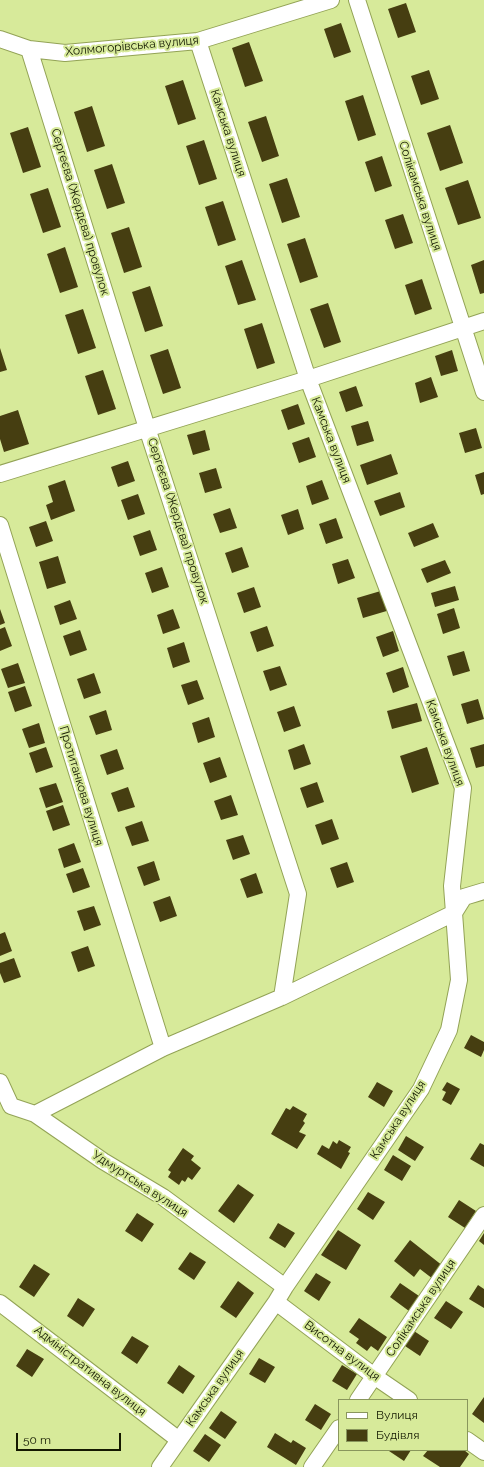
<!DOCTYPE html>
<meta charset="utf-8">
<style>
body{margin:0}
#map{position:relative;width:484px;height:1467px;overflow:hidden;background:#d7ea9a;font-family:Raleway,sans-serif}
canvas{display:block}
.legend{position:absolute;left:338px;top:1399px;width:130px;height:52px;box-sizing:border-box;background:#d7ea9a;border:1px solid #89965c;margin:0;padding:5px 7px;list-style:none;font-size:12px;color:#141900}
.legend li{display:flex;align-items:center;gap:8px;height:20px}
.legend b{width:20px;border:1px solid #89965c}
.scale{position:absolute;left:16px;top:1433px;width:105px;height:18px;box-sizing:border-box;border:2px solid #141900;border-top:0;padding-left:5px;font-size:12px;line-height:14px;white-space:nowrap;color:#141900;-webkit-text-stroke:3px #d7ea9a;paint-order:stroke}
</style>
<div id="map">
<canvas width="484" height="1467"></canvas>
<ul class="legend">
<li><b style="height:5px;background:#fff"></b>Вулиця</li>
<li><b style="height:11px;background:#463e11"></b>Будівля</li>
</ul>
<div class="scale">50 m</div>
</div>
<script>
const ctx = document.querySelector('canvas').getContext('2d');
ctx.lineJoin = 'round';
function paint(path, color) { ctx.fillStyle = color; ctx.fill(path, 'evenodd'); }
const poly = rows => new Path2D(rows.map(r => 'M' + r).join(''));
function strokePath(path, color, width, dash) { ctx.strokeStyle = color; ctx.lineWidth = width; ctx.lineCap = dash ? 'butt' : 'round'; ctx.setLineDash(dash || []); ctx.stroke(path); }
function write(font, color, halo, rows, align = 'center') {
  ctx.font = font + ' Raleway,sans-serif'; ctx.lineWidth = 4; ctx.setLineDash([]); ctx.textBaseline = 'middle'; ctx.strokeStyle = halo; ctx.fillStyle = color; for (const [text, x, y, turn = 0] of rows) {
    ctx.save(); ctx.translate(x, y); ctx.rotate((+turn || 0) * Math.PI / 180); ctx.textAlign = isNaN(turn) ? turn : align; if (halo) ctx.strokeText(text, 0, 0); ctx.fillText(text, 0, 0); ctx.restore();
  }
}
paint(poly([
 [406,3,416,32,398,38,388,9],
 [341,23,351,52,334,58,324,29],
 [249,42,263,81,245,87,232,48],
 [429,70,439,99,421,105,411,76],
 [183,80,196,119,178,125,165,86],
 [363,95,376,135,358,141,345,101],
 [92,106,105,146,87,152,74,112],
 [266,116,279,156,262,162,248,122],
 [450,125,463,163,440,171,427,133],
 [28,127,41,167,23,173,10,133],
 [204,140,217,179,199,185,186,146],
 [382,156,392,186,375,192,365,162],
 [112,164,125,203,107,209,94,170],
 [287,178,300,217,282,223,269,184],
 [468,180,481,218,458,225,445,188],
 [48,188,61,227,43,233,30,194],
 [223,201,236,240,218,246,205,207],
 [403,214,413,243,395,249,385,220],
 [129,227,142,267,124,273,111,233],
 [305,238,318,277,300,283,287,244],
 [65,247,78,287,60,293,47,254],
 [242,260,256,300,238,305,225,266],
 [484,260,484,293,480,294,471,265],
 [422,279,432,309,415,315,405,285],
 [150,286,163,326,145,332,132,292],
 [328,303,341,342,324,348,310,309],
 [83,309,96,348,78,354,65,315],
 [262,323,275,363,257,369,244,329],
 [0,348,7,370,0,372],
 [168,349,181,388,163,394,150,355],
 [452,350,458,371,441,376,435,356],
 [103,370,116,409,98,415,85,376],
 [431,377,438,397,420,403,415,383],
 [356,386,363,406,346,412,339,392],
 [298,404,305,424,288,430,281,410],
 [18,410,29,444,4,452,0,439,0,416],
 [368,421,374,441,357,446,351,426],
 [476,428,482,448,465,453,459,433],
 [205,430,210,450,193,455,187,435],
 [309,437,316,457,299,463,292,443],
 [391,454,398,474,367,485,360,465],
 [128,461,135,481,118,487,111,467],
 [216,468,222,488,205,493,199,473],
 [484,472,484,494,481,495,475,475],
 [65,480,75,511,51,520,46,505,53,502,48,486],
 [322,480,329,499,312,505,306,486],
 [400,492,405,507,380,516,374,501],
 [138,494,145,514,128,520,121,500],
 [230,508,237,528,220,533,213,514],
 [298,509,304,529,288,535,281,515],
 [336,518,343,538,326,544,319,524],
 [46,521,53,541,36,547,29,527],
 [433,523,439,537,414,547,408,533],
 [150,530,157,550,140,556,133,536],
 [242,547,249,567,232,573,225,553],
 [58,556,66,583,47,589,39,562],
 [348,559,355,578,338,584,332,564],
 [445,560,451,573,427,583,421,569],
 [162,567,169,587,152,593,145,573],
 [455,586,459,600,435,607,431,593],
 [254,587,261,607,244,613,237,593],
 [384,590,390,610,363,618,357,598],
 [70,600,77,619,60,625,54,606],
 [454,608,460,628,443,634,437,614],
 [0,609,5,623,0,625],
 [173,609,180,628,163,634,157,615],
 [267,626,274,646,257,652,250,632],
 [5,627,12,646,0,651,0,629],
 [80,630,87,650,70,656,63,636],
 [393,631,399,651,383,657,376,637],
 [184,642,190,662,173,668,167,648],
 [464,651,470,671,453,676,447,656],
 [18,663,25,683,8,688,1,669],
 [280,666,287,685,270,691,263,671],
 [403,667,409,687,393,693,386,673],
 [94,673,101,693,84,699,77,679],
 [197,680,204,699,188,705,181,685],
 [25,686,32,706,15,712,8,692],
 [478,699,484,719,467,724,461,704],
 [417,703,422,721,392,729,387,711],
 [294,706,301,726,284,732,277,712],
 [106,710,112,730,96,735,89,716],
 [209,717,215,737,198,743,192,723],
 [39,723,45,743,29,748,22,729],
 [304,744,311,764,294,770,288,750],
 [484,744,484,766,476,768,470,748],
 [46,747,53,767,36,773,29,753],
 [427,747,439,784,412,793,400,756],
 [117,749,124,769,107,775,100,755],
 [220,757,227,777,210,783,203,763],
 [317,782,324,802,307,808,300,788],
 [56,783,63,802,46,808,39,788],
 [128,787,135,807,118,812,111,793],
 [231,795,238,815,221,820,214,801],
 [63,805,70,825,53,831,46,811],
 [332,819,339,839,322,845,315,825],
 [142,821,149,841,132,846,125,827],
 [243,835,250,854,233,860,226,840],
 [74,843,81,862,64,868,58,849],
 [154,861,160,880,144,886,137,867],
 [347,862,354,882,337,888,330,868],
 [83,868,90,887,73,893,66,874],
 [256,873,263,893,247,898,240,879],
 [170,896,177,916,160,922,153,902],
 [94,906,101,925,84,931,77,911],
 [5,932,12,951,0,956,0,934],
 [88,946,95,966,78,972,71,952],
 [14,958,21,977,4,983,0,973,0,963],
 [471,1035,484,1042,484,1050,481,1057,464,1048],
 [377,1082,393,1091,384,1107,368,1097],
 [447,1082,460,1089,451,1105,442,1100,446,1092,442,1090],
 [293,1106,307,1114,303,1121,305,1123,299,1132,306,1135,297,1149,271,1134,286,1108,290,1110],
 [406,1136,424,1147,415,1161,398,1150],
 [339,1140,351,1147,348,1152,350,1153,341,1169,317,1154,322,1145,329,1149,333,1141,337,1144],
 [480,1143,484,1145,484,1167,470,1159],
 [183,1148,194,1156,191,1160,201,1168,192,1180,188,1177,185,1182,182,1180,179,1185,168,1177,171,1172,168,1170],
 [393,1155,411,1166,402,1181,384,1170],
 [238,1184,254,1195,234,1223,218,1211],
 [368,1192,385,1202,373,1220,357,1209],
 [459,1200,476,1211,465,1228,448,1217],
 [137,1213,154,1224,142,1242,125,1231],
 [278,1223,295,1233,285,1248,269,1238],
 [338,1230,361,1245,346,1270,321,1255],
 [484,1233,484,1245,479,1241],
 [410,1240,443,1266,433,1279,420,1269,414,1277,394,1261],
 [190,1252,206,1262,194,1280,178,1269],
 [34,1264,50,1274,34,1297,19,1287],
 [316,1273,331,1282,319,1301,304,1291],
 [238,1281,254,1293,236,1318,220,1307],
 [400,1283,419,1296,409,1311,390,1297],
 [478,1285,484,1289,484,1308,469,1299],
 [78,1298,95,1309,83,1327,67,1316],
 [446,1301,463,1312,451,1329,434,1318],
 [359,1318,387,1337,378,1351,371,1346,367,1351,356,1343,359,1339,349,1332],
 [414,1331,429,1341,420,1356,405,1346],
 [132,1336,149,1346,137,1364,121,1353],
 [27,1349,44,1359,32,1377,16,1366],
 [259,1358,275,1367,265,1383,249,1374],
 [179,1365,195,1376,183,1394,167,1383],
 [342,1365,357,1374,347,1390,332,1381],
 [484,1397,484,1423,472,1414],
 [315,1404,331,1414,321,1430,305,1420],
 [221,1411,237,1422,225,1439,209,1428],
 [275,1433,291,1443,293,1440,306,1448,296,1465,267,1447],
 [205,1434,221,1445,209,1462,193,1451],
 [389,1450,411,1450,404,1461,389,1451],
 [428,1450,464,1450,469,1454,460,1467,440,1467,423,1456]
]), '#463e11');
const street = poly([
 [357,0,484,392],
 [0,39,29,49,65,53,198,41,331,0],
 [29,49,147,428,298,894,282,997],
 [0,474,308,379,484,321],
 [0,525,163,1048],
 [0,1082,11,1106,35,1114,103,1161,163,1197,285,1287],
 [35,1114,163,1048,282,997,454,913,464,897,484,891],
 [276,1302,374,1376,409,1400],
 [0,1303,179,1440],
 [358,1400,484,1215],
 [467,1440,484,1452],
 [160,1467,276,1302,285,1287,421,1089,449,1030,459,980,452,886,463,788,308,379,198,41],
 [312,1467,339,1428]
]);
strokePath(street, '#93a356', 18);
strokePath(street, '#fff', 16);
write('12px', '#141900', '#d7ea9a', [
 ["Холмогорівська вулиця",132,46,-5],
 ["Камська вулиця",228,133,72],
 ["Солікамська вулиця",420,196,72],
 ["Сергеєва (Жердєва) провулок",80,212,73],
 ["Камська вулиця",331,440,69],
 ["Сергеєва (Жердєва) провулок",178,521,72],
 ["Камська вулиця",445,743,70],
 ["Протитанкова вулиця",81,786,73],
 ["Камська вулиця",398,1120,-57],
 ["Удмуртська вулиця",140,1184,33],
 ["Солікамська вулиця",421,1308,-56],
 ["Висотна вулиця",342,1351,37],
 ["Адміністративна вулиця",90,1371,38],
 ["Камська вулиця",215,1388,-55]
]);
</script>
